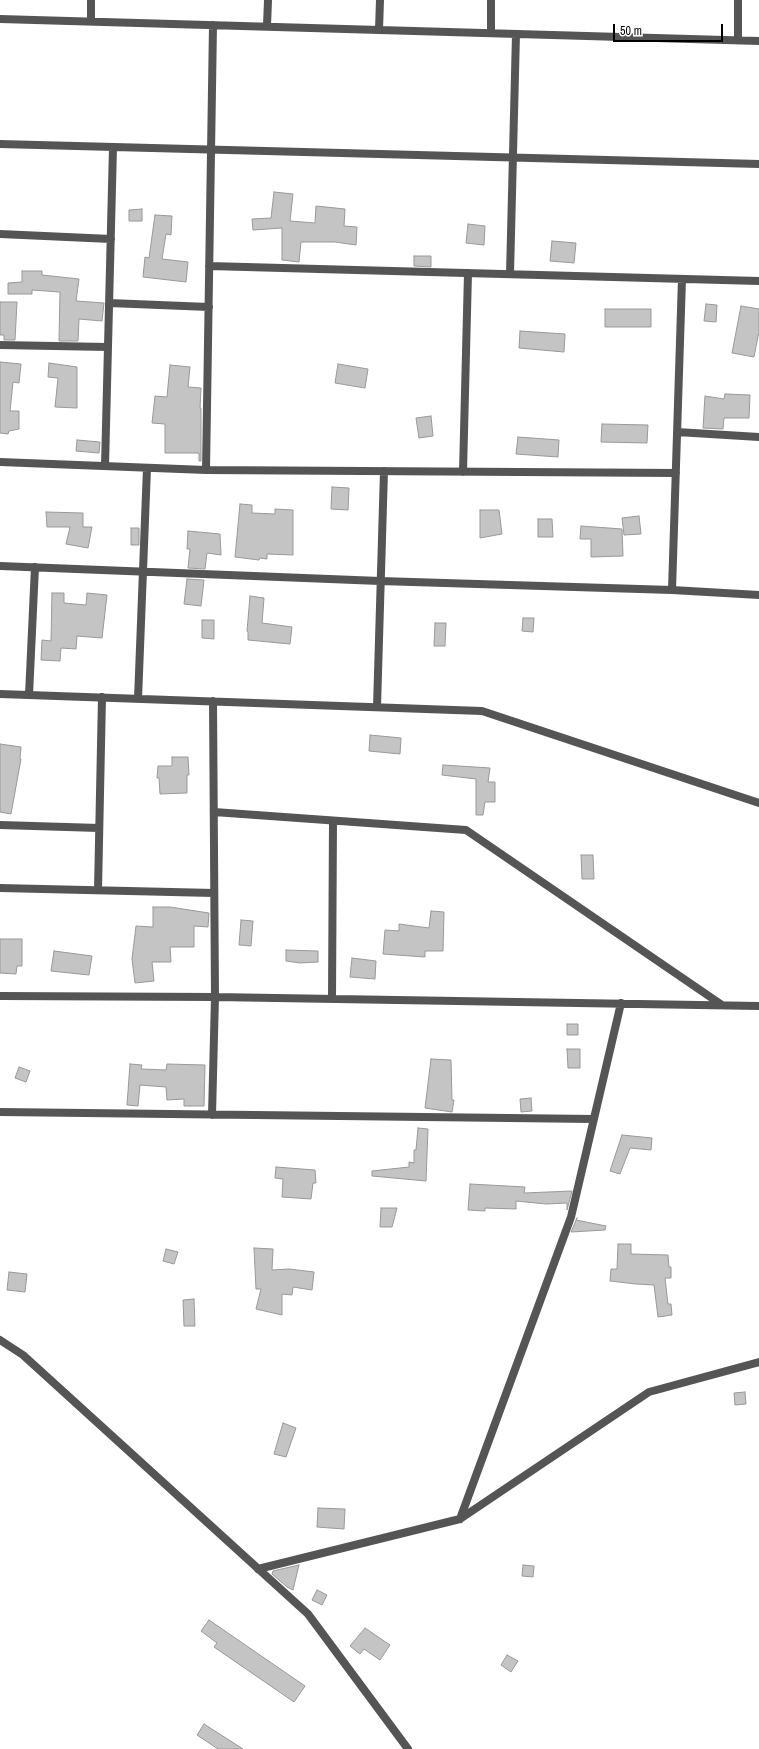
<!DOCTYPE html>
<style>
body{margin:0}
#map{position:relative;width:759px;height:1749px;overflow:hidden;background:#fff;font-family:"Archivo Narrow",sans-serif}
canvas{display:block}
.scale{position:absolute;left:613px;top:24px;width:110px;height:18px;box-sizing:border-box;border:2px solid #000;border-top:0;padding-left:5px;font-size:12px;line-height:14px;white-space:nowrap;color:#000;-webkit-text-stroke:3px #fff;paint-order:stroke}
</style>
<div id="map">
<canvas width="759" height="1749"></canvas>
<div class="scale">50 m</div>
</div>
<script>
const ctx = document.querySelector('canvas').getContext('2d');
ctx.lineJoin = 'round';
function paint(path, color) { ctx.fillStyle = color; ctx.fill(path, 'evenodd'); }
const poly = rows => new Path2D(rows.map(r => 'M' + r).join(''));
function strokePath(path, color, width, dash) { ctx.strokeStyle = color; ctx.lineWidth = width; ctx.lineCap = dash ? 'butt' : 'round'; ctx.setLineDash(dash || []); ctx.stroke(path); }
const building = poly([
 [274,192,293,194,290,221,315,223,316,206,345,209,344,226,357,227,356,245,335,242,301,242,299,262,282,260,282,228,253,230,252,219,271,218,274,192],
 [142,209,142,221,129,221,129,210,142,209],
 [155,215,172,216,171,235,166,234,162,259,188,262,186,282,143,277,145,257,149,258,155,215],
 [468,224,485,226,484,245,466,243,468,224],
 [552,241,576,243,574,263,550,261,552,241],
 [414,256,431,256,431,267,414,266,414,256],
 [22,271,42,271,42,275,79,279,76,301,104,303,102,321,79,319,78,341,59,341,60,292,32,290,32,294,8,294,8,283,22,282,22,271],
 [0,302,17,302,15,340,4,340,4,335,0,335,0,302],
 [706,304,717,305,716,322,704,321,706,304],
 [741,306,759,309,759,331,754,357,732,353,741,306],
 [605,309,651,309,651,327,605,327,605,309],
 [520,331,565,334,564,352,519,348,520,331],
 [0,362,21,364,19,383,13,382,10,411,19,411,19,429,9,431,8,434,0,433,0,362],
 [49,363,77,367,77,408,55,407,58,378,48,377,49,363],
 [338,364,368,369,365,388,335,383,338,364],
 [170,365,190,367,188,387,201,388,200,408,201,408,201,461,199,461,199,453,165,453,165,424,152,423,155,396,167,397,170,365],
 [725,394,750,395,749,418,724,418,723,429,703,428,705,396,724,399,725,394],
 [431,416,433,436,419,438,416,418,431,416],
 [602,424,648,425,647,443,601,442,602,424],
 [518,437,559,440,558,457,516,454,518,437],
 [77,440,100,442,99,453,76,451,77,440],
 [332,487,349,488,348,510,331,509,332,487],
 [240,504,252,505,252,513,275,514,275,509,293,510,293,555,267,554,267,559,260,558,259,560,235,557,240,504],
 [480,510,499,510,502,534,480,538,480,510],
 [46,512,83,513,83,527,92,527,88,548,66,544,70,527,47,527,46,512],
 [639,516,641,534,624,535,622,518,639,516],
 [538,519,552,519,553,537,538,537,538,519],
 [581,526,622,529,623,556,591,557,591,539,580,539,581,526],
 [131,528,139,528,139,545,131,545,131,528],
 [188,531,220,534,221,555,207,553,205,569,188,568,190,549,187,549,188,531],
 [187,579,204,580,201,606,184,604,187,579],
 [52,593,64,593,64,603,86,605,87,593,107,595,102,638,77,636,76,649,61,648,60,661,41,660,42,640,51,641,52,593],
 [250,596,264,598,262,623,292,627,290,644,248,640,248,632,247,631,250,596],
 [523,618,534,618,533,632,522,631,523,618],
 [202,620,214,620,214,639,202,638,202,620],
 [435,623,446,623,445,646,434,646,435,623],
 [370,735,401,738,400,754,369,751,370,735],
 [0,744,21,747,20,759,21,759,11,814,0,812,0,744],
 [172,757,188,757,189,775,187,775,187,793,160,794,159,778,157,778,158,766,172,766,172,757],
 [443,765,490,768,488,782,495,782,495,802,485,802,483,815,476,815,476,779,442,775,443,765],
 [581,855,593,855,594,879,582,879,581,855],
 [153,907,170,907,209,913,208,927,194,926,194,947,170,947,171,962,152,962,154,981,135,983,132,959,136,926,153,927,153,907],
 [431,911,444,912,443,951,425,951,425,957,383,954,385,930,399,931,399,924,429,928,431,911],
 [241,920,253,921,251,946,239,945,241,920],
 [0,939,22,939,22,966,17,966,16,974,0,973,0,939],
 [286,950,318,951,318,962,300,963,286,961,286,950],
 [54,951,92,956,89,975,51,971,54,951],
 [352,958,376,961,375,979,350,977,352,958],
 [567,1024,578,1024,578,1035,567,1035,567,1024],
 [567,1049,580,1049,580,1068,568,1068,567,1049],
 [431,1059,451,1060,452,1100,454,1100,452,1112,425,1108,431,1059],
 [130,1064,142,1065,141,1069,166,1070,167,1064,205,1065,204,1106,184,1106,184,1099,167,1100,166,1087,140,1085,138,1106,127,1105,130,1064],
 [19,1067,30,1071,26,1082,15,1078,19,1067],
 [531,1098,532,1111,521,1112,520,1099,531,1098],
 [418,1128,428,1129,426,1181,372,1176,372,1171,409,1167,409,1162,414,1163,414,1150,416,1150,418,1128],
 [622,1135,652,1138,651,1150,630,1148,620,1174,610,1171,622,1135],
 [276,1167,315,1170,316,1183,313,1183,311,1199,282,1197,283,1179,275,1178,276,1167],
 [470,1184,525,1187,524,1193,572,1191,567,1210,567,1203,546,1204,516,1201,516,1209,485,1208,485,1211,468,1210,470,1184],
 [381,1208,397,1208,392,1227,380,1227,381,1208],
 [577,1218,576,1220,606,1226,605,1230,571,1232,577,1218],
 [618,1244,631,1244,631,1254,668,1255,669,1267,671,1267,671,1278,665,1278,668,1304,671,1304,672,1315,658,1317,654,1285,636,1284,610,1281,611,1269,617,1269,618,1244],
 [254,1248,273,1249,272,1270,289,1269,314,1272,312,1290,293,1287,292,1295,282,1294,282,1315,256,1309,261,1289,256,1289,254,1248],
 [166,1249,178,1252,174,1264,163,1261,166,1249],
 [9,1272,27,1274,25,1292,7,1290,9,1272],
 [194,1299,195,1326,184,1326,183,1300,194,1299],
 [745,1392,746,1404,735,1405,734,1393,745,1392],
 [283,1423,296,1428,286,1457,274,1454,283,1423],
 [318,1508,345,1509,344,1529,317,1527,318,1508],
 [299,1565,293,1590,287,1587,272,1574,273,1571,299,1565],
 [523,1565,534,1566,533,1577,522,1576,523,1565],
 [317,1590,327,1595,322,1605,312,1600,317,1590],
 [209,1620,305,1686,294,1702,214,1647,217,1643,201,1631,209,1620],
 [365,1628,390,1645,380,1660,364,1649,360,1654,350,1646,365,1628],
 [507,1655,518,1661,511,1672,501,1665,507,1655],
 [204,1724,243,1749,218,1749,197,1735,204,1724]
]);
paint(building, '#c4c4c4');
strokePath(building, '#999', 1);
strokePath(poly([
 [91,0,91,21],
 [0,19,759,41],
 [267,26,268,0],
 [379,30,380,0],
 [491,33,491,0],
 [738,40,738,0],
 [0,144,759,164],
 [0,234,111,239],
 [209,266,759,281],
 [510,274,516,34],
 [109,303,209,307],
 [0,345,108,347],
 [677,432,759,437],
 [0,462,206,470,676,473],
 [105,466,113,147],
 [206,470,213,25],
 [463,472,468,273],
 [0,566,380,581,672,590,759,595],
 [672,590,682,279],
 [0,694,482,711,759,803],
 [29,695,35,567],
 [138,699,147,468],
 [377,707,384,471],
 [214,812,466,830,722,1005],
 [0,825,99,828],
 [0,888,214,893],
 [98,890,102,697],
 [0,996,215,997,759,1006],
 [332,999,333,821],
 [0,1112,594,1119],
 [212,1115,215,997,213,701],
 [0,1340,23,1355,308,1614,408,1749],
 [460,1519,571,1217,621,1003],
 [258,1569,460,1519,649,1392,759,1362]
]), '#555', 8);
</script>
